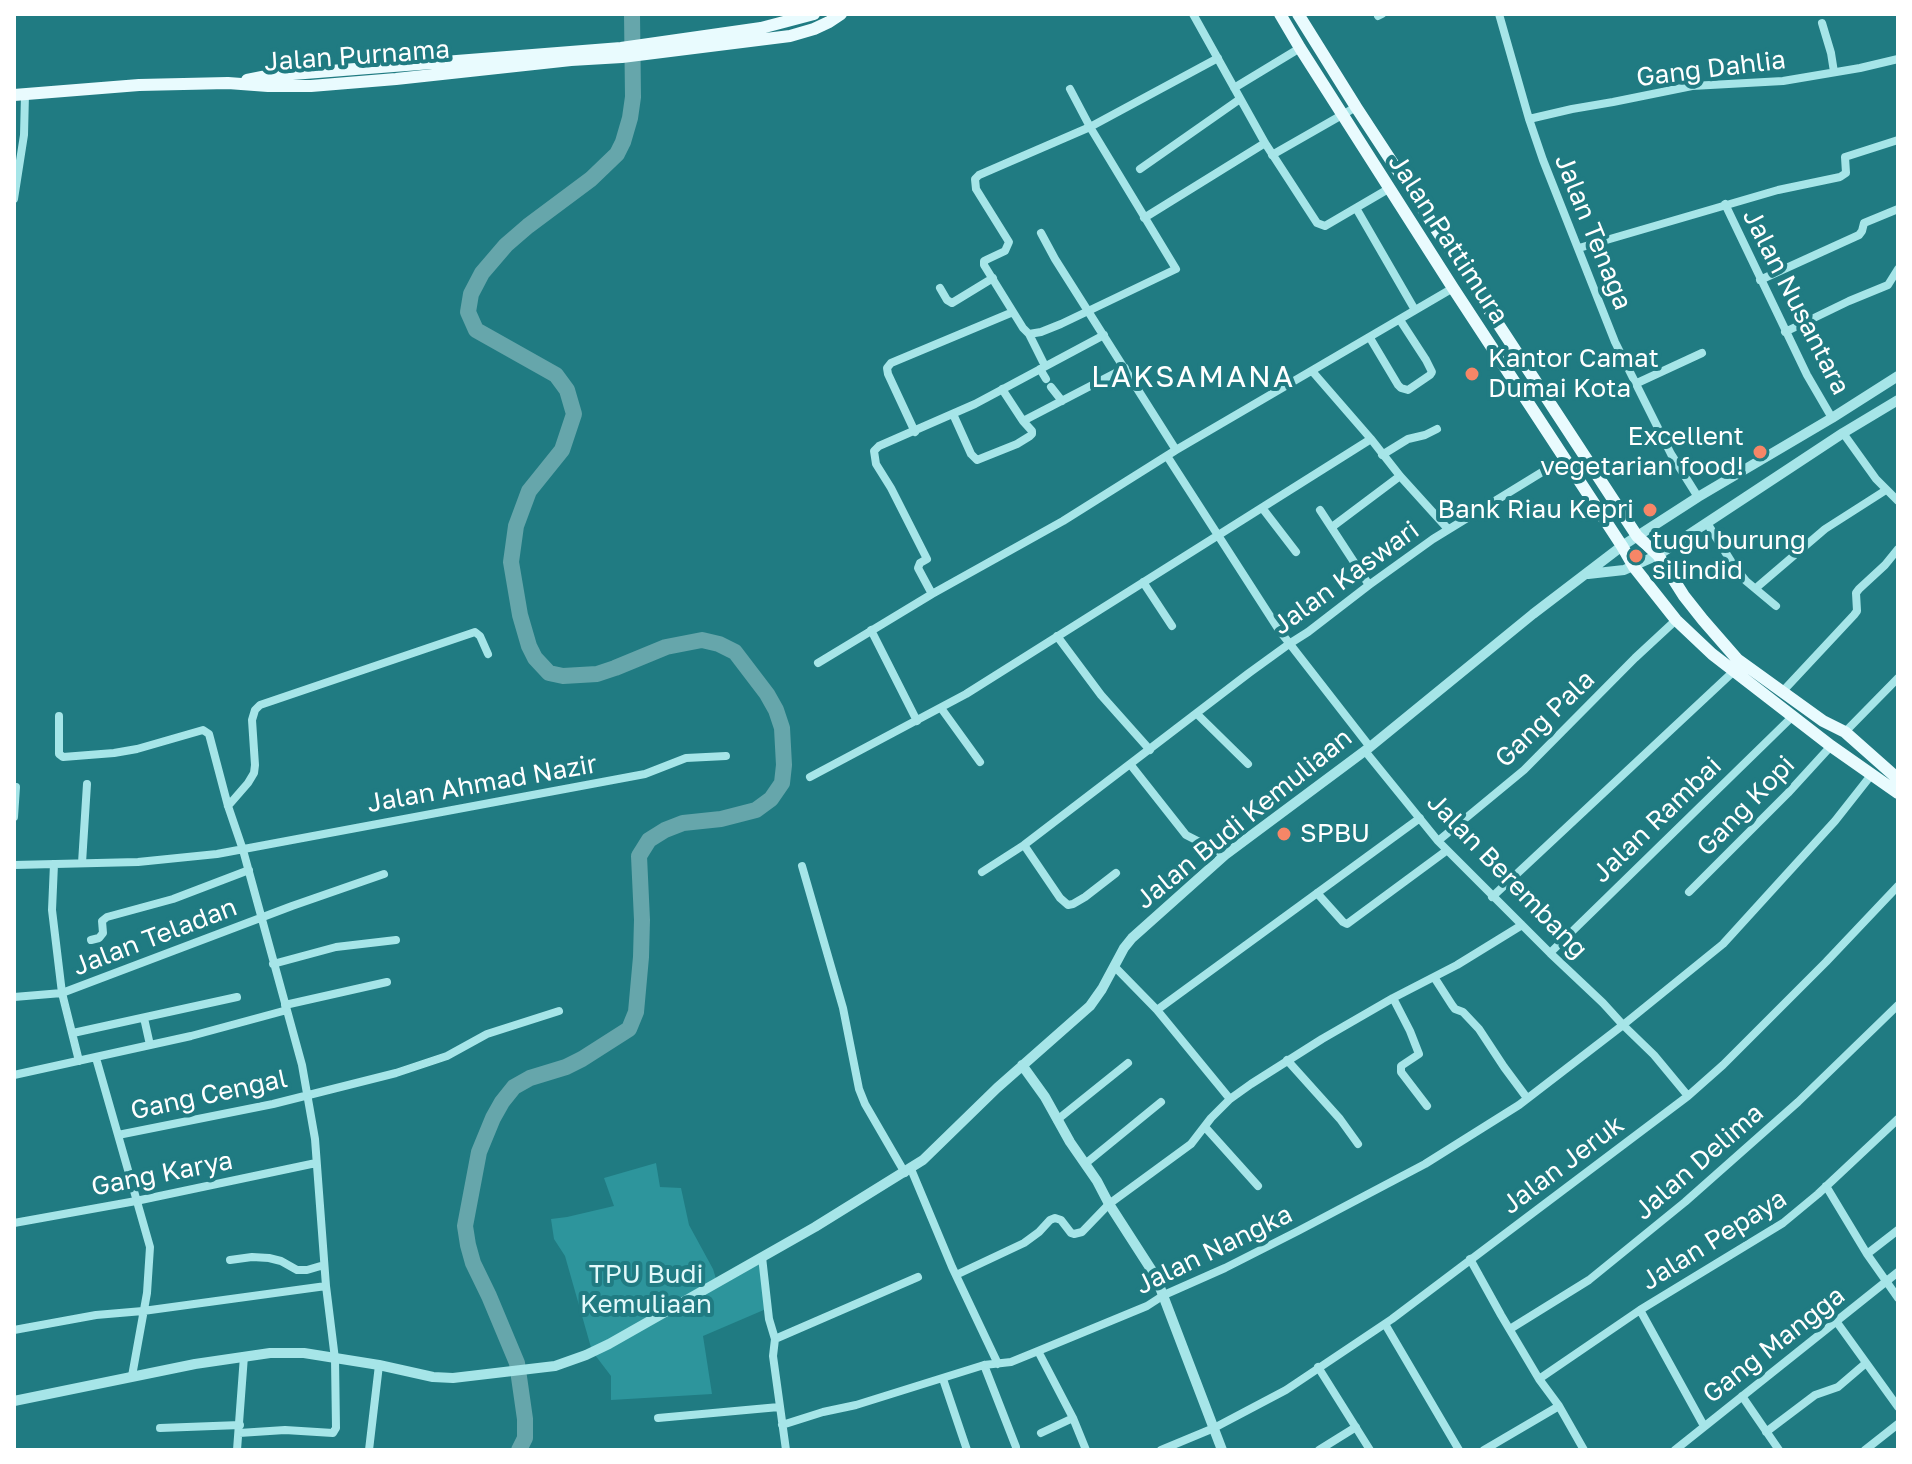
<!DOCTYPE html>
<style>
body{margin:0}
#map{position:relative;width:1912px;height:1464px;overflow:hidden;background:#207b82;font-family:"Golos Text",sans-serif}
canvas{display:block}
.frame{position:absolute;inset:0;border:16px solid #fff;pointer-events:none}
</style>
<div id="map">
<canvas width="1912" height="1464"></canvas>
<div class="frame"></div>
</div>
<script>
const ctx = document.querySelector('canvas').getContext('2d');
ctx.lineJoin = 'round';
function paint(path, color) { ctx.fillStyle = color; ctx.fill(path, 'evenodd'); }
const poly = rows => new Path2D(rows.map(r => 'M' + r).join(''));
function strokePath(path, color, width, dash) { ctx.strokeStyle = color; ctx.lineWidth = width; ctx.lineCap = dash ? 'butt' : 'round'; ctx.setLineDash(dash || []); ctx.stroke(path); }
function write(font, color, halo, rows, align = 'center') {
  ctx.font = font + ' "Golos Text",sans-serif'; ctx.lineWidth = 8; ctx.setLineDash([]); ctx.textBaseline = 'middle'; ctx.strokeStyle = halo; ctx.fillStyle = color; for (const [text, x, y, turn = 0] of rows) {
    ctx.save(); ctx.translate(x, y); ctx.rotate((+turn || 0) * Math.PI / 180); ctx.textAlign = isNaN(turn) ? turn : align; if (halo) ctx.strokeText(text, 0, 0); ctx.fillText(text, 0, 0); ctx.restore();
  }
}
paint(poly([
 [656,1163,660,1187,681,1188,689,1225,713,1269,717,1282,758,1259,766,1309,703,1336,712,1394,611,1400,611,1376,592,1351,565,1256,554,1239,551,1219,567,1217,614,1206,604,1178]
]), '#2d959c');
strokePath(poly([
 [519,1450,525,1438,525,1419,517,1363,489,1296,473,1263,468,1245,465,1226,479,1152,493,1118,502,1102,514,1087,530,1078,566,1067,582,1059,629,1029,636,1012,641,957,642,920,639,856,649,840,665,830,683,823,721,819,756,810,771,799,782,783,784,765,782,728,776,710,767,694,735,652,719,644,702,640,666,647,615,668,597,674,563,676,549,673,535,658,529,646,520,615,511,562,516,526,529,491,562,450,574,414,567,390,556,375,476,330,468,312,471,294,482,273,506,245,528,226,591,179,617,154,623,142,630,118,633,97,632,14]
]), '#66a6ab', 16);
strokePath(poly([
 [1193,14,1265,143,1317,223,1325,226,1390,188],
 [1499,14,1529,119,1543,160,1615,342,1671,454,1698,497],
 [1378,16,1382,14],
 [1822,23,1831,53,1834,72],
 [1234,88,1300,48],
 [1070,89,1090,127,1176,269,1061,324,1041,332,1029,334,1023,328,984,265,984,261,988,259,1005,251,1009,242,976,189,975,179,979,175,1090,127,1218,58],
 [1529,119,1572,109,1613,102,1692,86,1783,81,1860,68,1898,59],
 [1272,155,1356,107],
 [1140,169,1240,99],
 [14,199,24,135,25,94],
 [1725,204,1807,375,1832,418],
 [1356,208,1415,310],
 [1144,218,1265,143],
 [1041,233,1055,259,1176,450],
 [1579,248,1778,190,1840,177,1846,173,1845,157,1898,140],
 [1760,280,1859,235,1862,231,1864,223,1898,209],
 [940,288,947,300,952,303,993,278],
 [1785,332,1849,301,1888,285,1898,269],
 [1029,334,1045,366],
 [1370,338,1398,385,1401,388,1408,390,1430,375,1432,372,1426,360,1400,320],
 [1040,369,1046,379],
 [1312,371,1371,439,1400,476,1448,529],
 [1635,384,1702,353],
 [1051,387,1062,401],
 [953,414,971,454,977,460,1017,444,1030,436,1032,434,1032,431,1023,421,1002,389],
 [1023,421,1125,368],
 [915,432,888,374,887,368,891,363,1013,312],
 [1843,433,1876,479,1898,501],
 [1382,455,1408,439,1425,435,1437,429],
 [1167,456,1279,630,1370,747],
 [1263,509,1296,552],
 [1320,510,1369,585],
 [1707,523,1734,566,1746,581,1776,606],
 [1332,527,1400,476],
 [1143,582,1172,626],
 [1756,588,1825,529,1886,490],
 [932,594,918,568,920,563,927,559,891,488,876,464,874,451,879,446,975,404,1104,335],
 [871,630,917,721],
 [1057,636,1101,695,1150,750],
 [818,663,932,594,1063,521,1176,450,1453,288],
 [1783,691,1854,615,1857,611,1856,593,1859,589,1885,565,1898,549],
 [941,708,980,762],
 [1197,714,1248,764],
 [59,716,59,754,63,757,114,753,137,749,203,730,209,734,228,806,243,850,302,1065,315,1139,326,1286,335,1359,336,1428,333,1433,285,1430,239,1433],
 [1845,732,1898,678],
 [1365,751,1438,841,1550,953,1603,1003,1623,1025,1654,1055,1688,1096],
 [1130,764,1186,835,1225,855],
 [810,777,966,694,1371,439],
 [228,806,248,783,254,773,255,765,252,720,255,710,260,705,475,632,480,636,488,654],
 [14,817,16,787],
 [1438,841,1524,770,1635,658,1676,620],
 [1024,845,1060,898,1068,905,1073,904,1085,897,1116,873],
 [82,863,87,784],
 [54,864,52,910,62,993,79,1061],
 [14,865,138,862,217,854,645,774,686,758,726,756],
 [802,866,843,1008,859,1089,865,1104,905,1173],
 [982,872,1024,845,1249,673,1289,644,1308,632,1369,585,1433,539,1565,458],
 [1689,892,1788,793,1831,746],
 [1317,893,1343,922,1347,924,1446,851],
 [1492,897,1734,671],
 [91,940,99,938,103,933,102,921,107,917,173,899,249,870],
 [1550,953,1793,716],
 [273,964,336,947,396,940],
 [1114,966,1157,1010,1230,1099],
 [1434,977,1452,1005,1455,1009,1463,1012,1479,1029,1504,1067,1527,1098],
 [14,997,62,993,292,906,384,874],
 [1393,998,1410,1031,1419,1054,1401,1066,1401,1072,1427,1106],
 [285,1005,387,982],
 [1157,1010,1420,818],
 [144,1018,150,1045],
 [73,1033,237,997],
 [96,1058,150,1247,147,1293,132,1376],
 [1287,1060,1340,1119,1358,1144],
 [14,1075,191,1036,287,1010],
 [1057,1120,1128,1063],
 [1205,1127,1258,1186],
 [118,1135,273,1104,396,1073,447,1056,487,1034,559,1011],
 [1085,1164,1161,1102],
 [911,1169,952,1267,998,1364],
 [1826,1186,1867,1254,1898,1298],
 [14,1223,136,1201,316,1163],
 [1867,1254,1898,1230],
 [762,1257,769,1319,775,1339,773,1356,786,1450],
 [1470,1259,1501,1315,1539,1379,1559,1406,1584,1450],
 [230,1260,252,1257,269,1258,281,1261,297,1270,307,1270,324,1265],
 [956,1275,1024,1243,1039,1232,1050,1220,1055,1218,1061,1220,1071,1233,1074,1234,1082,1232,1109,1204,1191,1144,1211,1118,1230,1099,1251,1084,1322,1039,1393,998,1457,965,1522,925],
 [1640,1310,1704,1426],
 [1836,1321,1898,1407],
 [1385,1324,1459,1450],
 [1510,1329,1589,1280,1685,1202,1798,1102,1898,1005],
 [14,1330,96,1315,143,1311,326,1286],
 [775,1339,918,1277],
 [1038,1351,1073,1418,1086,1450],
 [984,1365,1016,1447],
 [1318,1367,1370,1450],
 [943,1379,967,1450],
 [1539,1379,1640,1310,1783,1223,1818,1194,1898,1119],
 [1742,1396,1779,1450],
 [658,1418,779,1407],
 [782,1425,823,1412,856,1405,984,1365,1011,1362,1038,1351,1147,1306,1164,1295,1225,1268,1298,1231,1425,1164,1519,1105,1623,1025,1723,944,1835,821,1872,774],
 [160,1428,240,1425],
 [1766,1432,1815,1395,1838,1387,1866,1363],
 [1041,1433,1073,1418],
 [237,1450,244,1356],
 [369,1450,379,1365],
 [1161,1450,1214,1428,1286,1390,1392,1319,1688,1096,1723,1065,1826,962,1898,886],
 [1319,1450,1356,1427],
 [1484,1450,1559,1406],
 [1675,1450,1898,1272],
 [1865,1450,1898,1424]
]), '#a6e5e8', 8);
strokePath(poly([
 [1588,574,1624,570,1658,555,1843,433,1898,400],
 [1022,1065,1045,1097,1070,1142,1097,1181,1109,1204,1156,1277,1222,1450],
 [14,1401,195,1364,270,1353,304,1353,379,1365,433,1377,453,1378,555,1366,586,1355,609,1344,815,1227,923,1160,997,1088,1090,1006,1102,989,1124,948,1132,938,1225,855,1370,747,1533,614,1622,546,1698,497,1832,418,1898,376]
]), '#a6e5e8', 10);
strokePath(poly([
 [1280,14,1300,48,1453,288,1622,546,1634,567,1676,620,1712,654,1831,746,1898,793],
 [1298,14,1356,107,1637,536,1658,555,1684,596,1703,620,1737,659,1823,721,1845,732,1898,779],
 [247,80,267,76,621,48,761,28,814,14],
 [14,95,139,85,228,83,268,86,311,86,396,79,571,60,622,57,790,36,814,29,829,22,841,14]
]), '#e9fbfe', 12);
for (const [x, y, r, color] of [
 [1472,374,8,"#f68667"],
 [1760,452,8,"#f68667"],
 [1650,510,8,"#f68667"],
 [1636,556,8,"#f68667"],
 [1284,834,8,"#f68667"]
]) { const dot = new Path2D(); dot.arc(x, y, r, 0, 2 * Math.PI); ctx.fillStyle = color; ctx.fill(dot); strokePath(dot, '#207b82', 3); }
write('26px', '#fff', '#207b82', [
 ["Jalan Purnama",357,56,-4],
 ["Gang Dahlia",1711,69,-7],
 ["Jalan Tenaga",1593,232,68],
 ["Jalan Pattimura",1448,239,57],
 ["Jalan Nusantara",1796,302,63],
 ["Jalan Kaswari",1346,578,-36],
 ["Gang Pala",1545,719,-44],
 ["Jalan Ahmad Nazir",482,784,-10],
 ["Gang Kopi",1746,806,-46],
 ["Jalan Budi Kemuliaan",1244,819,-39],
 ["Jalan Rambai",1657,820,-44],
 ["Jalan Berembang",1507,876,46],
 ["Jalan Teladan",155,937,-21],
 ["Gang Cengal",209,1095,-12],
 ["Jalan Delima",1699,1162,-41],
 ["Jalan Jeruk",1563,1165,-37],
 ["Gang Karya",162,1174,-11],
 ["Jalan Pepaya",1714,1240,-32],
 ["Jalan Nangka",1214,1250,-26],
 ["Gang Mangga",1774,1345,-38]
]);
write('26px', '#fff', '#207b82', [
 ["Kantor Camat",1488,359],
 ["Dumai Kota",1488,389],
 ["Excellent",1744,437,"right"],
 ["vegetarian food!",1744,467,"right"],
 ["Bank Riau Kepri",1634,510,"right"],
 ["tugu burung",1652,541],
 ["silindid",1652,571],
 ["SPBU",1300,834]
], 'left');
write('26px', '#e2f9fa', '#207b82', [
 ["TPU Budi",646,1275],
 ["Kemuliaan",646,1305]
]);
ctx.letterSpacing = '2px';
write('30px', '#fff', '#207b82', [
 ["LAKSAMANA",1193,377]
]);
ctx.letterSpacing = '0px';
</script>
